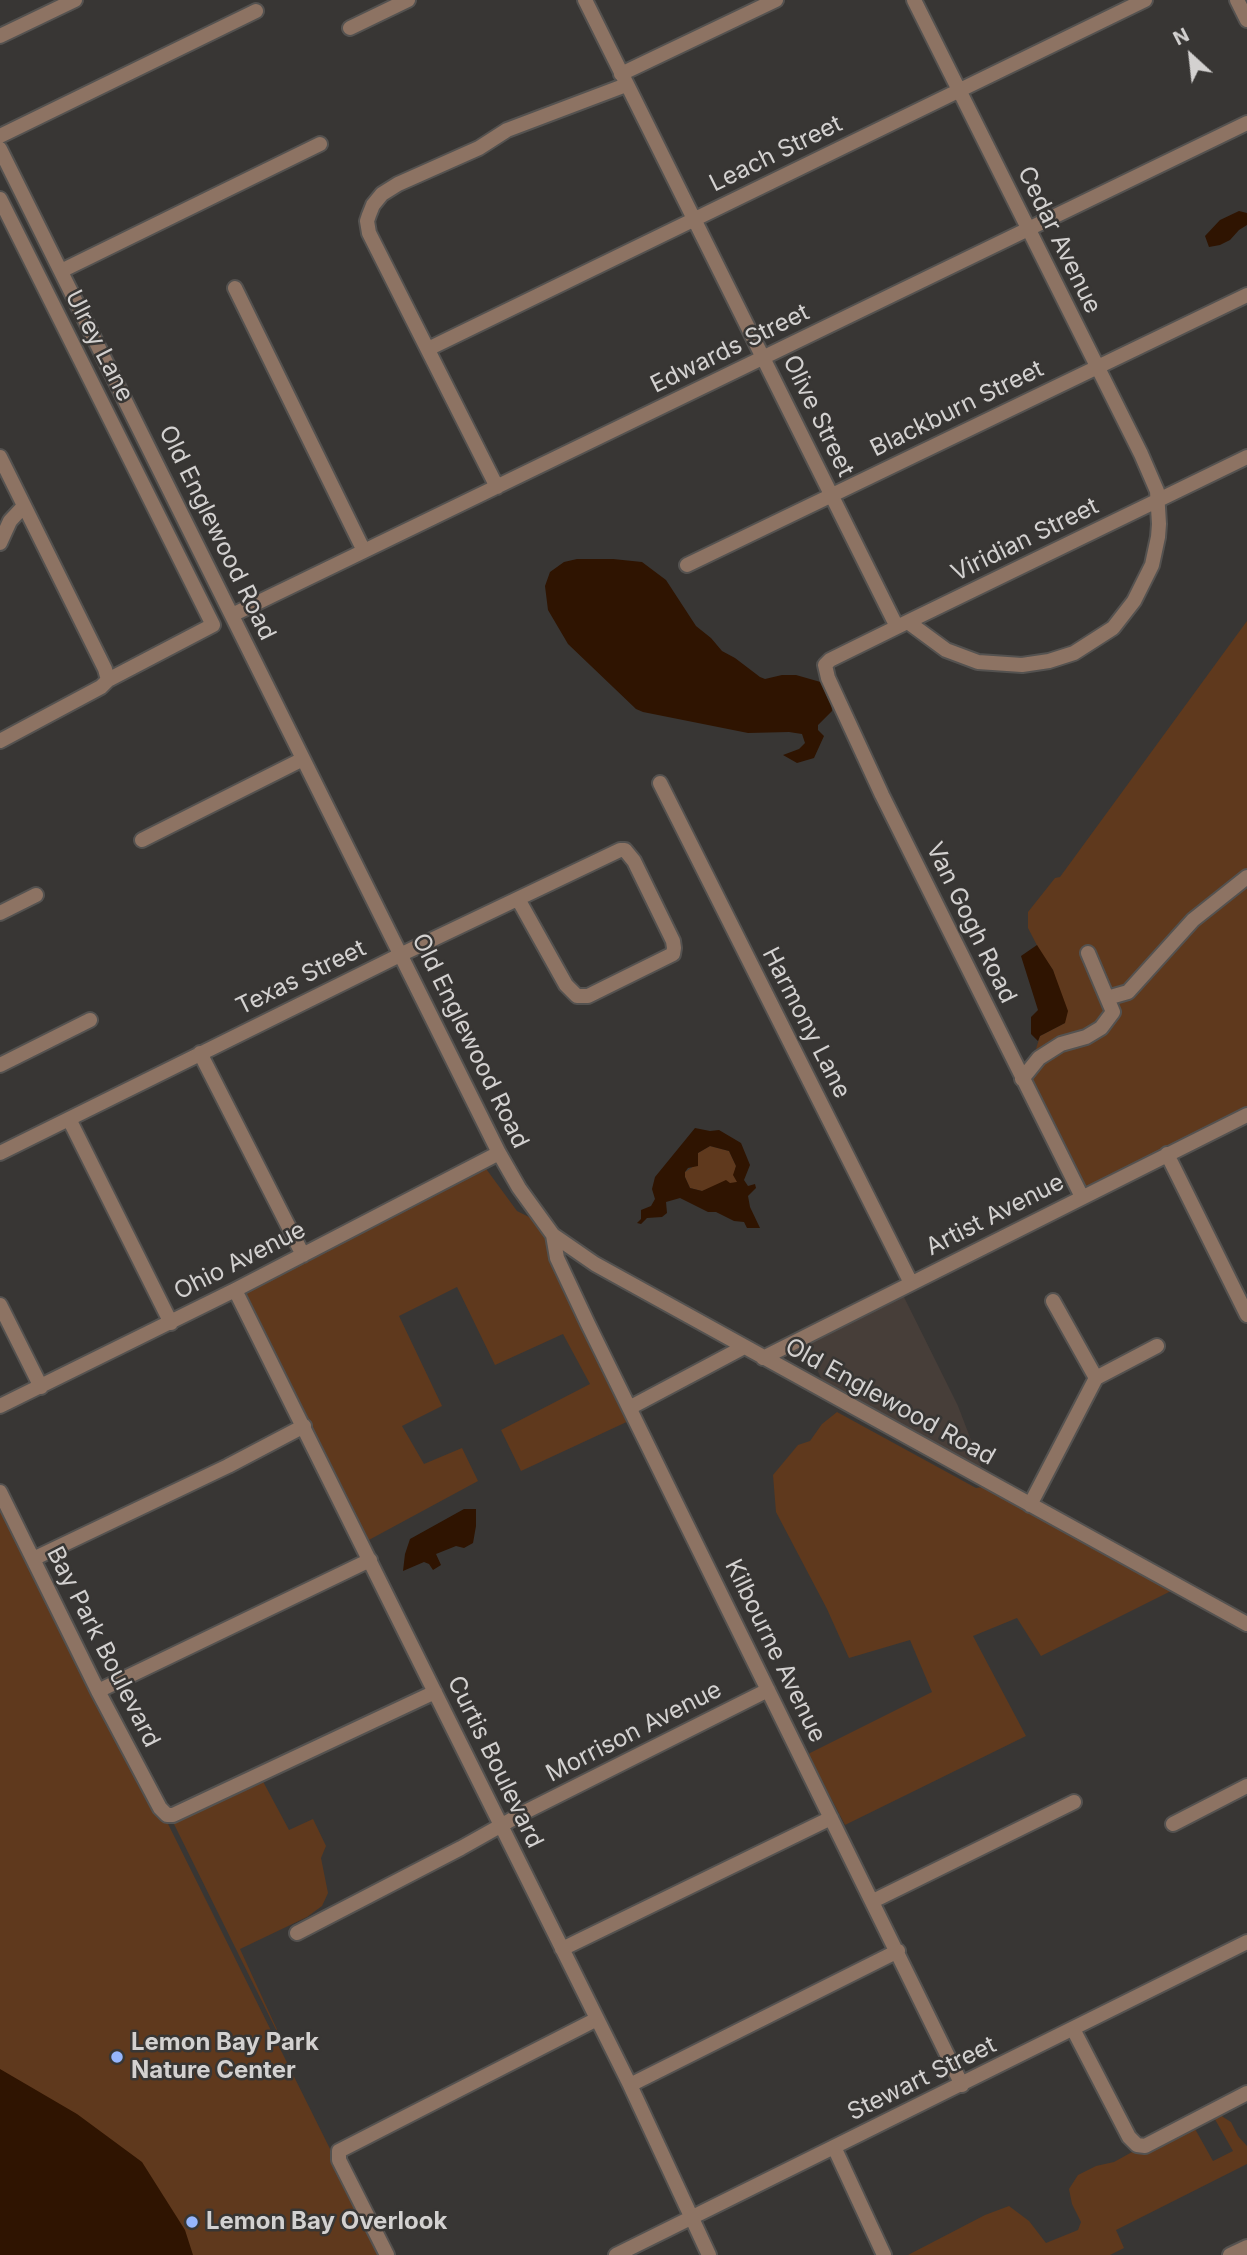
<!DOCTYPE html>
<style>
body{margin:0}
#map{position:relative;width:1247px;height:2255px;overflow:hidden;background:#383634;font-family:Inter,sans-serif}
canvas{display:block}
.north{position:absolute;left:1156px;top:21px;width:70px;height:70px;-webkit-text-stroke:5px #383634;paint-order:stroke;rotate:333deg;font-size:19px;font-weight:700;line-height:28px;text-align:center;color:#d3d1d0}
.north::after{content:'';display:block;margin:auto;width:24px;height:32px;background:#d3d1d0;clip-path:polygon(50% 0,100% 100%,50% 72%,0 100%)}
</style>
<div id="map">
<canvas width="1247" height="2255"></canvas>
<div class="north">N</div>
</div>
<script>
const ctx = document.querySelector('canvas').getContext('2d');
ctx.lineJoin = 'round';
function paint(path, color) { ctx.fillStyle = color; ctx.fill(path, 'evenodd'); }
const poly = rows => new Path2D(rows.map(r => 'M' + r).join(''));
function strokePath(path, color, width, dash) { ctx.strokeStyle = color; ctx.lineWidth = width; ctx.lineCap = dash ? 'butt' : 'round'; ctx.setLineDash(dash || []); ctx.stroke(path); }
function write(font, color, halo, rows, align = 'center') {
  ctx.font = font + ' Inter,sans-serif'; ctx.lineWidth = 5; ctx.setLineDash([]); ctx.textBaseline = 'middle'; ctx.strokeStyle = halo; ctx.fillStyle = color; for (const [text, x, y, turn = 0] of rows) {
    ctx.save(); ctx.translate(x, y); ctx.rotate((+turn || 0) * Math.PI / 180); ctx.textAlign = isNaN(turn) ? turn : align; if (halo) ctx.strokeText(text, 0, 0); ctx.fillText(text, 0, 0); ctx.restore();
  }
}
paint(poly([
 [901,1291,958,1406,984,1474,825,1387,803,1339]
]), '#473e39');
paint(poly([
 [1247,621,1247,1113,1091,1197,1028,1075,1040,1036,1065,1023,1053,970,1041,953,1028,928,1028,912,1055,878,1060,877],
 [710,1146,729,1151,736,1166,735,1172,738,1182,702,1191,690,1188,685,1177,685,1172,694,1166,698,1153],
 [484,1166,517,1211,535,1220,550,1238,633,1419,521,1471,501,1430,590,1384,563,1334,495,1365,457,1287,399,1316,442,1406,402,1426,424,1464,462,1448,478,1481,367,1541,245,1295,243,1283],
 [837,1412,976,1488,983,1487,1001,1495,1173,1590,1041,1656,1017,1618,973,1636,1026,1736,845,1825,808,1754,932,1692,910,1640,849,1658,827,1609,776,1512,773,1475,798,1445,810,1441,822,1424],
 [0,1487,360,2209,384,2255,176,2255,0,2088],
 [259,1774,289,1830,313,1819,326,1846,321,1858,328,1893,322,1906,307,1917,240,1949,291,2060,171,1818],
 [1208,2107,1215,2107,1223,2117,1231,2122,1238,2136,1247,2146,1247,2164,1116,2230,1124,2248,1110,2255,908,2255,985,2215,1009,2206,1029,2221,1046,2243,1078,2230,1081,2222,1072,2204,1069,2189,1078,2175,1096,2166,1114,2162,1190,2120,1213,2161,1233,2151]
]), '#5f391d');
paint(poly([
 [1239,211,1247,213,1247,225,1239,230,1230,240,1220,245,1209,247,1205,236,1220,220],
 [577,559,613,559,642,562,666,580,696,626,711,638,722,651,735,658,760,677,765,679,782,675,796,675,824,683,831,699,832,711,818,725,818,730,824,736,814,758,797,763,783,755,799,749,805,743,802,734,789,732,748,733,643,712,636,709,568,644,548,610,545,586,550,572,564,562],
 [1037,945,1053,970,1068,1011,1065,1023,1040,1036,1038,1041,1031,1034,1031,1017,1038,1010,1021,956],
 [695,1128,710,1131,719,1130,741,1143,750,1165,744,1180,748,1186,755,1184,756,1188,748,1196,750,1207,760,1228,747,1228,744,1222,734,1221,716,1212,708,1212,680,1198,666,1202,667,1213,662,1217,647,1218,641,1224,637,1223,641,1219,641,1210,651,1206,655,1199,652,1189,655,1177],
 [710,1146,729,1151,736,1166,733,1175,737,1182,730,1183,726,1180,702,1191,690,1188,685,1177,685,1172,688,1168,698,1166,698,1153],
 [464,1509,476,1509,476,1526,473,1543,464,1548,456,1546,436,1554,441,1565,433,1570,429,1564,424,1562,403,1571,405,1554,410,1539],
 [0,2069,77,2114,142,2162,185,2230,193,2255,0,2255]
]), '#2f1401');
const minor = poly([
 [585,0,897,627],
 [1237,0,1247,20],
 [350,28,408,0],
 [0,36,75,0],
 [621,74,776,0],
 [0,136,256,11],
 [0,149,499,1153,519,1188,553,1235,595,1264,1247,1624],
 [0,199,213,625,108,680,101,687,0,741],
 [61,271,320,144],
 [235,288,364,551],
 [428,349,1145,0],
 [0,457,105,669,108,680],
 [497,487,369,233,367,221,369,215,373,205,382,194,398,184,479,148,507,130,626,85],
 [0,543,10,521,24,506],
 [687,565,1247,295],
 [232,615,1247,123],
 [908,622,946,650,978,662,1022,665,1049,661,1074,653,1113,628,1134,601,1152,565,1158,537,1159,524,1157,491,1141,454,914,0],
 [660,783,911,1283],
 [142,840,303,759],
 [0,913,36,895],
 [1107,998,1128,992,1193,920,1247,877],
 [200,1053,303,1255],
 [0,1065,90,1020],
 [1022,1079,1039,1058,1061,1044,1086,1037,1101,1028,1113,1012,1088,953],
 [69,1119,171,1323],
 [0,1153,402,954,620,850,625,850,634,861,673,941,674,948,673,954,588,996,577,996,566,985,518,899],
 [1167,1154,1247,1315],
 [1082,1197,882,795,828,678,825,665,830,660,897,627,1247,457],
 [553,1235,557,1258,588,1324,962,2085],
 [235,1290,630,2085,709,2255],
 [0,1305,41,1387],
 [763,1358,1247,1115],
 [1096,1378,1157,1346],
 [0,1406,235,1290,499,1153],
 [631,1407,744,1347],
 [0,1492,98,1691,160,1808,167,1815,173,1815,435,1692],
 [1030,1505,1096,1378,1053,1301],
 [33,1559,228,1466,304,1426],
 [98,1691,370,1560],
 [1173,1824,1247,1786],
 [873,1901,1074,1802],
 [297,1933,461,1848,525,1812,768,1690],
 [562,1949,831,1818],
 [1073,2029,1129,2137,1137,2145,1145,2146,1247,2093],
 [630,2085,898,1951],
 [834,2147,884,2255],
 [387,2255,339,2160,339,2151,597,2019],
 [616,2255,1247,1942],
 [1230,2255,1247,2247]
]);
strokePath(minor, '#545250', 18);
strokePath(minor, '#8d7363', 14);
for (const [x, y, r, color] of [
 [117,2057,7,"#96b6fd"],
 [192,2222,7,"#96b6fd"]
]) { const dot = new Path2D(); dot.arc(x, y, r, 0, 2 * Math.PI); ctx.fillStyle = color; ctx.fill(dot); strokePath(dot, '#383634', 2.5); }
write('24px', '#d3d1d0', '#383634', [
 ["Leach Street",776,154,-26],
 ["Cedar Avenue",1059,240,64],
 ["Ulrey Lane",99,346,63],
 ["Edwards Street",730,349,-26],
 ["Blackburn Street",957,409,-26],
 ["Olive Street",818,416,64],
 ["Old Englewood Road",217,533,64],
 ["Viridian Street",1025,540,-26],
 ["Van Gogh Road",971,923,64],
 ["Texas Street",301,978,-26],
 ["Harmony Lane",806,1023,63],
 ["Old Englewood Road",470,1041,64],
 ["Artist Avenue",995,1215,-27],
 ["Ohio Avenue",240,1261,-27],
 ["Old Englewood Road",890,1402,29],
 ["Bay Park Boulevard",103,1647,63],
 ["Kilbourne Avenue",775,1651,64],
 ["Morrison Avenue",634,1732,-27],
 ["Curtis Boulevard",495,1762,64],
 ["Stewart Street",922,2079,-26]
]);
write('bold 24px', '#d3d1d0', '#383634', [
 ["Lemon Bay Park",131,2043],
 ["Nature Center",131,2071],
 ["Lemon Bay Overlook",206,2222]
], 'left');
</script>
